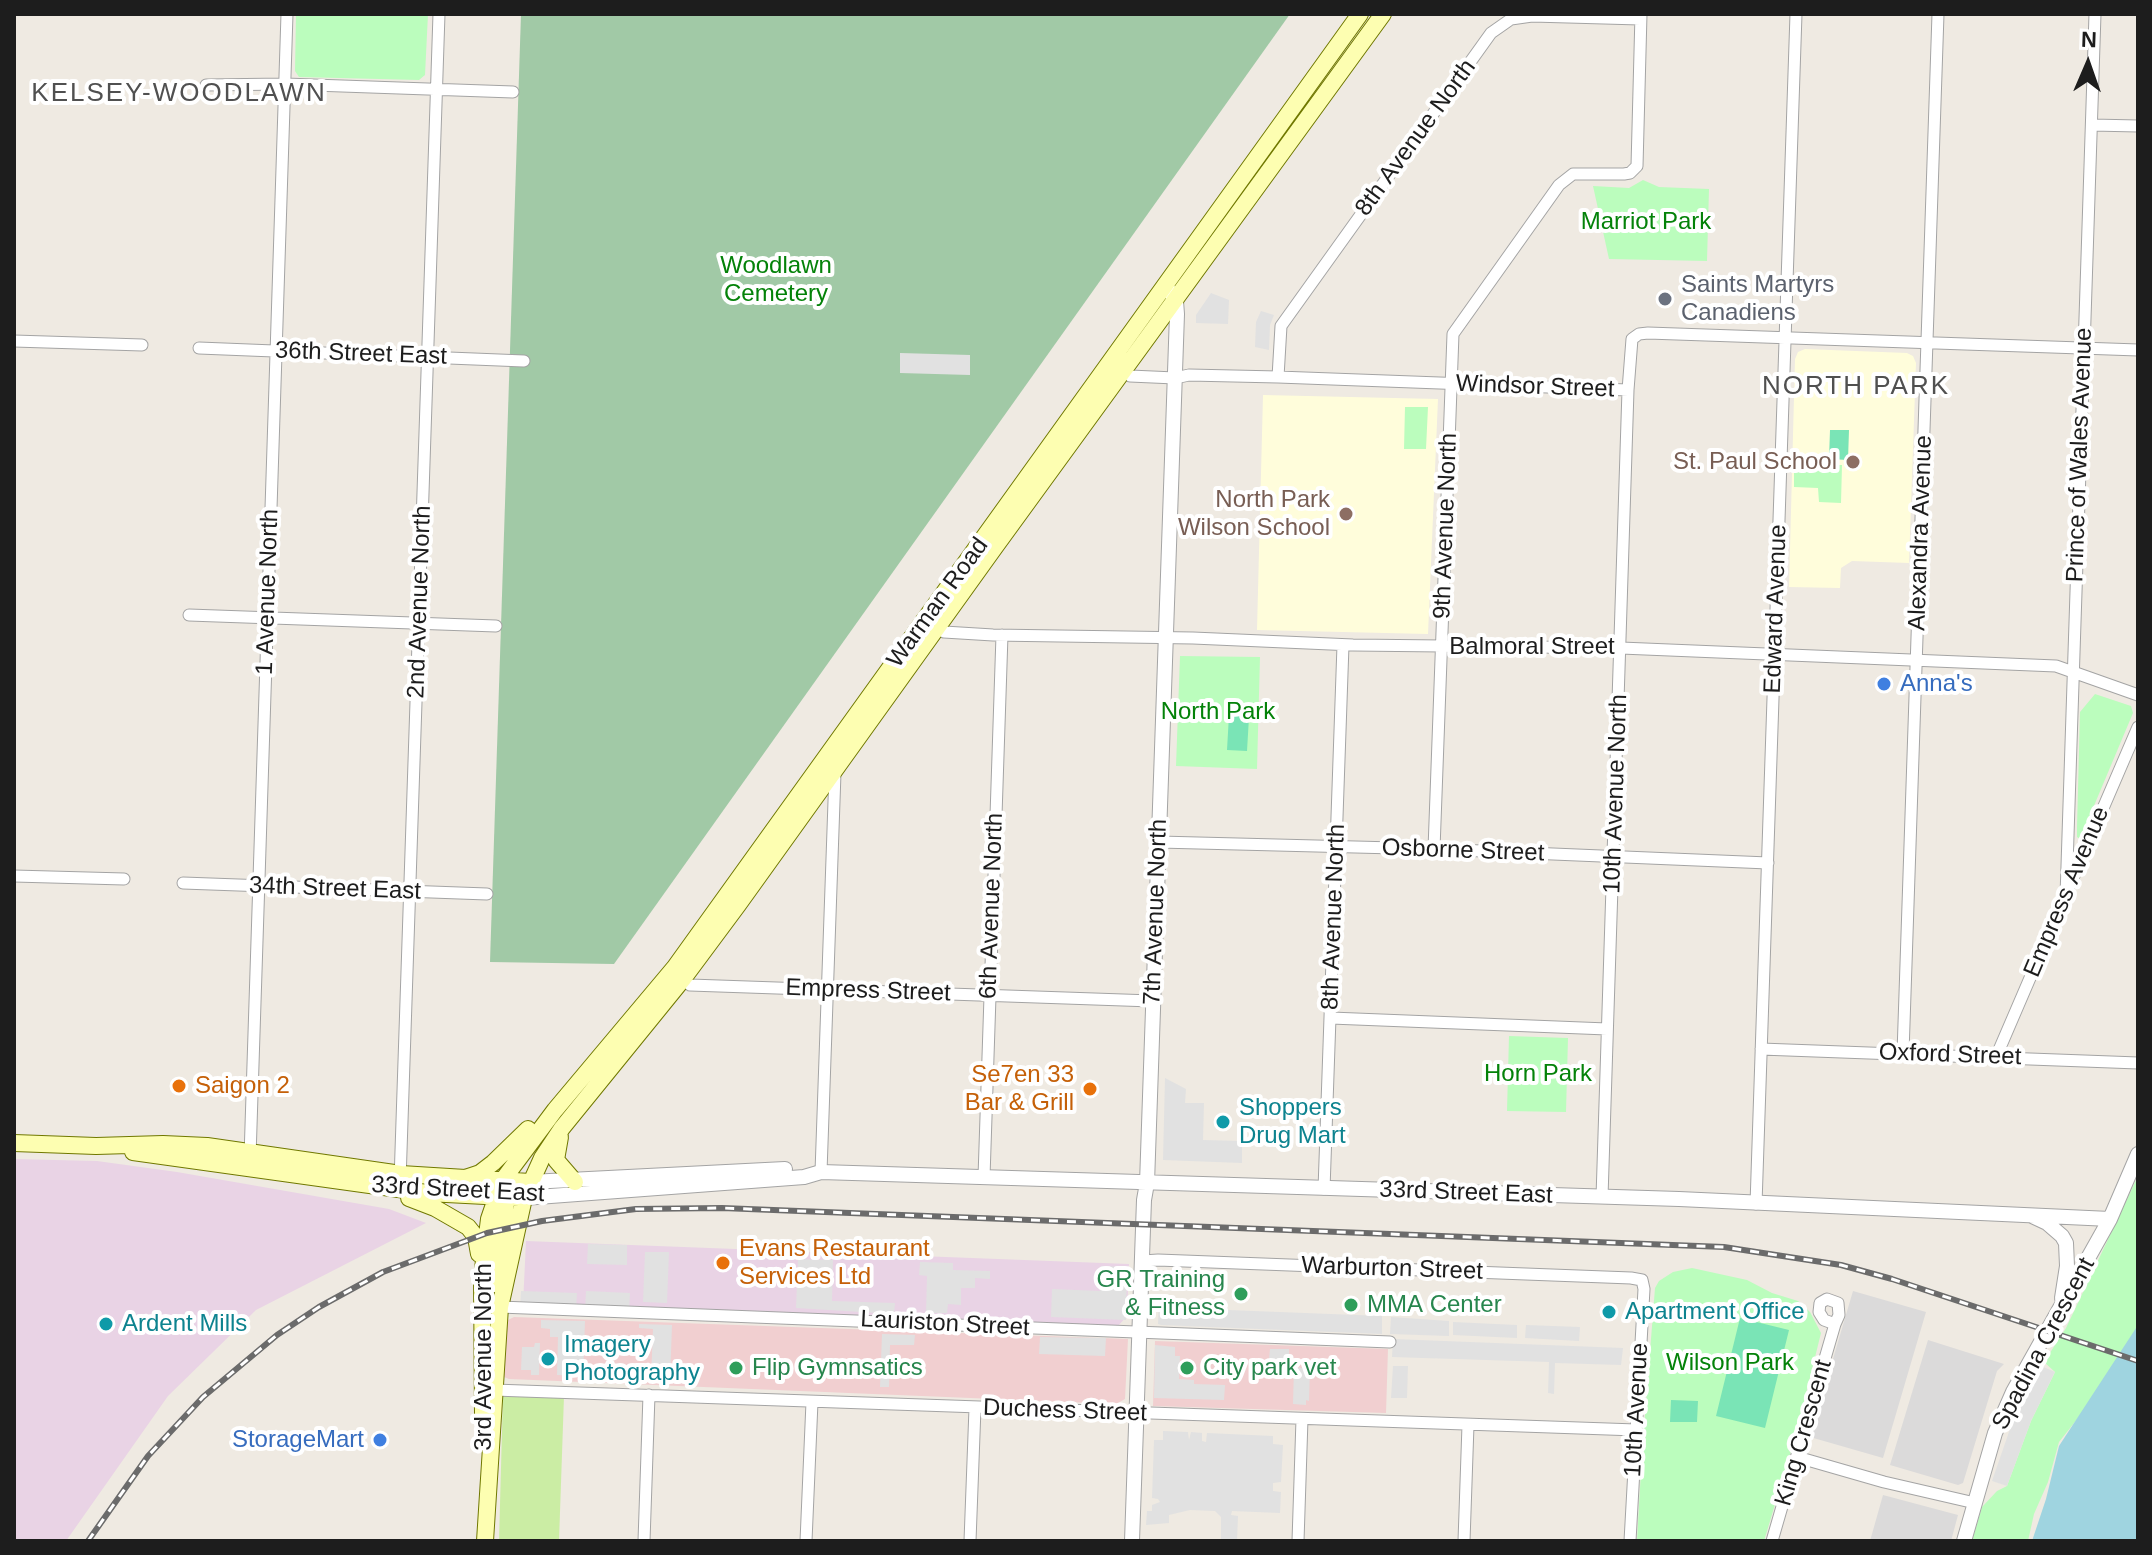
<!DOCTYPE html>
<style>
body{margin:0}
#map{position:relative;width:2152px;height:1555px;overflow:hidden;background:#efeae2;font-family:Helvetica,sans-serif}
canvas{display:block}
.frame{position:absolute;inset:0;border:16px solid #1d1d1d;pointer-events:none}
.north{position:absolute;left:2048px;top:24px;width:80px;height:80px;-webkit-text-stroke:6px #fff;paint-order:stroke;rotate:2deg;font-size:22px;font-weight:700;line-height:32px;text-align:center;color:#1d1d1d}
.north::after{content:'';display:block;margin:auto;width:28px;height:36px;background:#1d1d1d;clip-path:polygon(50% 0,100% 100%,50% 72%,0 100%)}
</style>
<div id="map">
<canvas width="2152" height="1555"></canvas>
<div class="frame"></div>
<div class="north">N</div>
</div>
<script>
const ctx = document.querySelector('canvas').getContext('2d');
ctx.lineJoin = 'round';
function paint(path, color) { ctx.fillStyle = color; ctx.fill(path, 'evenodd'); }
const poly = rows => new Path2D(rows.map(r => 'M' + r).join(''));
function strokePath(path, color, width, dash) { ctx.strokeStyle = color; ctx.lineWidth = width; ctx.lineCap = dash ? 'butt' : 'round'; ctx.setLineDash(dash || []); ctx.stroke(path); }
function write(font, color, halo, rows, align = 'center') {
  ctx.font = font + ' Helvetica,sans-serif'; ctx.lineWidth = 8; ctx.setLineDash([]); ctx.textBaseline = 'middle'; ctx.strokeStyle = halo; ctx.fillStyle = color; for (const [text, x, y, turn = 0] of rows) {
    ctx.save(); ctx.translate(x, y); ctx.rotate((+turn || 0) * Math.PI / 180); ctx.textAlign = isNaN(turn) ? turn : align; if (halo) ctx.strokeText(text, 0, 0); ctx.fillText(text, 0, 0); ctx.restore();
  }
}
paint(poly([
 [1853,1291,1926,1312,1883,1458,1810,1437],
 [1928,1340,2004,1364,1997,1371,1963,1483,1958,1485,1890,1465],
 [1883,1495,1958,1515,1951,1541,1870,1541]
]), '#dbdada');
paint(poly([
 [514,1317,1128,1339,1125,1399,1116,1404,509,1379,504,1377,501,1369,506,1321],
 [1155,1341,1388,1349,1386,1413,1153,1406]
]), '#f1cfd0');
paint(poly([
 [14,1159,97,1161,177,1172,389,1209,426,1223,256,1310,168,1396,66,1541,14,1541],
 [526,1241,1129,1264,1127,1316,1118,1326,523,1305]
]), '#e9d3e5');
paint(poly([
 [1805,349,1907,353,1913,356,1916,363,1909,563,1852,561,1841,568,1840,588,1789,587,1795,359,1798,352],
 [1263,395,1438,399,1428,634,1257,630]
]), '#fffddb');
paint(poly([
 [503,1394,564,1396,559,1541,499,1541]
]), '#cbeda4');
paint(poly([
 [521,14,1290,14,614,964,490,962]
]), '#a1c9a6');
paint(poly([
 [296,14,428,14,425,75,419,80,299,77,295,71],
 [1643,180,1659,187,1709,189,1707,261,1609,259,1593,186,1629,188],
 [1405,407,1428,407,1426,449,1404,449],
 [1794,465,1842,465,1841,503,1819,502,1818,488,1794,487],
 [1180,656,1260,657,1257,769,1176,766],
 [2095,694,2131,706,2133,713,2080,839,2077,837,2077,827,2080,712],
 [1509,1036,1568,1038,1566,1112,1507,1111],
 [2138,1176,2138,1326,2090,1403,2059,1442,2048,1482,2034,1514,2028,1541,1972,1541,1982,1507,1997,1491,2007,1486,2031,1421,2055,1372,2044,1362,2066,1328],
 [1692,1268,1747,1280,1772,1293,1798,1301,1810,1312,1821,1333,1795,1438,1764,1541,1637,1541,1642,1453,1655,1288,1659,1281,1673,1272]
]), '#bbfdbd');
paint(poly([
 [1830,430,1849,430,1848,460,1829,459],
 [1229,715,1249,717,1247,751,1227,750],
 [1740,1318,1789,1330,1765,1428,1716,1416],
 [1671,1400,1698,1401,1697,1422,1670,1422]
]), '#7ae4b6');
paint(poly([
 [1211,293,1229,300,1228,324,1196,323,1196,315],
 [1261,311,1274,315,1270,325,1269,350,1255,347,1256,322],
 [900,353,970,355,970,375,900,373],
 [1165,1078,1186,1089,1185,1103,1204,1103,1203,1140,1242,1141,1242,1163,1163,1160],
 [588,1244,627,1245,627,1265,587,1264],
 [645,1252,669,1252,667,1303,643,1302],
 [798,1259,833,1260,832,1301,895,1303,894,1314,796,1308],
 [920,1262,953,1263,953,1270,990,1271,990,1279,975,1278,975,1288,961,1288,961,1305,948,1304,947,1313,926,1313,927,1276,919,1275],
 [1101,1266,1127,1267,1126,1320,1051,1317,1052,1289,1100,1291],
 [521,1291,577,1293,576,1309,520,1308],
 [586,1291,630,1293,629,1311,585,1310],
 [1159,1302,1228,1310,1382,1316,1382,1334,1161,1325,1158,1324],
 [1391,1317,1449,1321,1449,1336,1390,1334],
 [541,1320,585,1321,583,1376,557,1375,558,1337,550,1337,550,1329,541,1328],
 [1453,1322,1517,1325,1517,1338,1453,1335],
 [639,1324,672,1325,670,1380,651,1379,653,1329,639,1328],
 [1526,1325,1580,1327,1579,1341,1525,1338],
 [882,1334,915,1335,914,1345,890,1345,889,1387,880,1387],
 [1040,1337,1106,1338,1105,1356,1039,1354],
 [1393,1339,1623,1348,1621,1365,1555,1363,1554,1394,1548,1393,1549,1362,1392,1357],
 [535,1343,540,1343,539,1375,531,1375,531,1370,521,1370,522,1347,534,1347],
 [1155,1345,1175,1347,1175,1356,1180,1356,1179,1379,1194,1380,1194,1384,1225,1385,1224,1400,1154,1398],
 [1270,1349,1289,1349,1289,1370,1268,1369],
 [2039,1365,2055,1372,2031,1421,2007,1486,1992,1481,2010,1429],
 [1393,1366,1408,1366,1407,1398,1391,1398],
 [1294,1367,1310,1369,1309,1401,1306,1400,1306,1405,1293,1404],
 [1163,1431,1188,1432,1189,1440,1191,1432,1202,1433,1202,1441,1206,1442,1207,1433,1273,1436,1273,1444,1283,1445,1281,1482,1273,1483,1273,1491,1281,1492,1280,1513,1232,1511,1231,1515,1238,1516,1237,1541,1221,1541,1221,1517,1215,1511,1190,1510,1169,1515,1169,1523,1146,1525,1147,1511,1152,1511,1152,1505,1160,1502,1158,1499,1152,1498,1154,1440,1163,1440]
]), '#e1e1e1');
paint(poly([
 [2138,1325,2138,1541,2032,1541,2046,1499,2059,1446]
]), '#9fd4e0');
const minor = poly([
 [206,85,285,84,513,92],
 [2092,125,2138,126],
 [14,341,142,345],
 [199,348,524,361],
 [1125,370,1130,376,1175,378,1189,375,1278,377,1628,390],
 [1278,377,1281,326,1491,33,1511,19,1532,16,1640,19],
 [189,615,496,626],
 [931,626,944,632,993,635,1193,638,1353,645,1621,648,2056,666,2138,695],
 [1159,842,1434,849,1768,863],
 [1434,849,1453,334,1559,185,1573,174,1624,174,1630,173,1637,166,1641,14],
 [14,876,124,879],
 [183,883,487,894],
 [2066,896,2095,14],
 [683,979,690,985,1152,1001],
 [1331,1018,1607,1029],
 [1761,1049,2138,1063],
 [1903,1053,1938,14],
 [1996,1057,2138,727],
 [250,1157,287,14],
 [821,1172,835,773],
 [984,1177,1002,635],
 [400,1181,439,14],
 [1324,1189,1343,645],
 [1602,1197,1628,390,1632,339,1639,334,1648,333,2138,350],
 [1756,1204,1796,14],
 [1143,1261,1158,1260,1631,1278,1642,1280,1644,1289,1630,1541],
 [500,1307,1390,1342],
 [494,1390,1636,1430],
 [1797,1457,1884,1482,1975,1503],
 [644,1541,649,1395],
 [806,1541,812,1402],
 [970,1541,975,1408],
 [1298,1541,1302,1419],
 [1464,1541,1468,1425],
 [1772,1541,1835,1324,1839,1315,1838,1303,1827,1299,1820,1303,1819,1312,1824,1320,1835,1324]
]);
const tertiary = poly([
 [530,1182,785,1169],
 [524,1198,804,1177,821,1172,1679,1199,2110,1219],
 [2032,1216,2047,1223,2062,1236,2066,1243,2067,1266,2062,1298],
 [1132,1541,1144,1200,1147,1183,1177,314,1176,301,1166,286],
 [1964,1541,1995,1433,2013,1392,2110,1219,2138,1154]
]);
const secondary = poly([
 [560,1137,556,1160,575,1182],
 [14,1143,96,1146,163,1144,207,1146,401,1174,530,1182],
 [133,1152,427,1193,524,1198],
 [465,1178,480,1173,493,1163,528,1129],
 [409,1198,435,1208,468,1227,476,1237,479,1254],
 [495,1284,508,1189],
 [483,1414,482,1277,489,1219,502,1181,555,1110,675,967,1360,14],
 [485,1541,500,1307,524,1198,542,1158,562,1128,683,979,738,905,995,547,1383,14]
]);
strokePath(minor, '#a4a4a4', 13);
strokePath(tertiary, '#a4a4a4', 16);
strokePath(secondary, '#707800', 18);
strokePath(minor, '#fff', 11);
strokePath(tertiary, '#fff', 14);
strokePath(secondary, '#fdfeb1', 16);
const rail = poly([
 [88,1541,148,1456,203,1397,277,1335,319,1307,383,1272,487,1233,542,1221,636,1209,722,1208,1724,1247,1841,1265,1892,1279,2138,1361]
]);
strokePath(rail, '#6b6b6b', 6);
strokePath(rail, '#fff', 3, [9]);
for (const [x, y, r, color] of [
 [1665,299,8,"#6b7280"],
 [1853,462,8,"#8d6e63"],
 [1346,514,8,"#8d6e63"],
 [1884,684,8,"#3f7fe0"],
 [179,1086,8,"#e8710a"],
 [1090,1089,8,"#e8710a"],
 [1223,1122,8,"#0f9aa8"],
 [723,1263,8,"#e8710a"],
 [1241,1294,8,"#2e9e5b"],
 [1351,1305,8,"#2e9e5b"],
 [1609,1312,8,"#0f9aa8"],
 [106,1324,8,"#0f9aa8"],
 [548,1359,8,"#0f9aa8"],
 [736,1368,8,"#2e9e5b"],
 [1187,1368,8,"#2e9e5b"],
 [380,1440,8,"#3f7fe0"]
]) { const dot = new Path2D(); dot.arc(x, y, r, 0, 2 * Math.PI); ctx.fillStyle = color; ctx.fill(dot); strokePath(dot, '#fff', 3); }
write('24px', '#1d1d1d', '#fff', [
 ["8th Avenue North",1416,138,-54],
 ["36th Street East",361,354,2],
 ["Windsor Street",1535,387,2],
 ["Prince of Wales Avenue",2080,455,-88],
 ["9th Avenue North",1446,526,-88],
 ["Alexandra Avenue",1921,533,-88],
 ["1 Avenue North",268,592,-88],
 ["2nd Avenue North",420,602,-88],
 ["Warman Road",938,603,-54],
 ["Edward Avenue",1776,609,-88],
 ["Balmoral Street",1532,647],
 ["10th Avenue North",1616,794,-88],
 ["Osborne Street",1463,851,2],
 ["34th Street East",335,889,2],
 ["Empress Avenue",2067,892,-67],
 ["6th Avenue North",992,906,-88],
 ["7th Avenue North",1156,912,-88],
 ["8th Avenue North",1334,917,-88],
 ["Empress Street",868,991,2],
 ["Oxford Street",1950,1055,2],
 ["33rd Street East",458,1190,3],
 ["33rd Street East",1466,1193,2],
 ["Warburton Street",1392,1269,2],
 ["Lauriston Street",945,1324,3],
 ["Spadina Crescent",2044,1344,-62],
 ["3rd Avenue North",484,1357,-90],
 ["10th Avenue",1637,1410,-87],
 ["Duchess Street",1065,1411,2],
 ["King Crescent",1804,1433,-74]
]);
write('24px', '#048209', '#fff', [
 ["Marriot Park",1646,222],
 ["Woodlawn",776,266],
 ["Cemetery",776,294],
 ["North Park",1218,712],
 ["Horn Park",1538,1074],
 ["Wilson Park",1730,1363]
]);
write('24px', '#5b616d', '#fff', [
 ["Saints Martyrs",1681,285],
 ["Canadiens",1681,313]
], 'left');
write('24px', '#785e54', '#fff', [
 ["St. Paul School",1837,462],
 ["North Park",1330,500],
 ["Wilson School",1330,528]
], 'right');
write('24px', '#366cbe', '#fff', [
 ["Anna's",1900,684],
 ["StorageMart",364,1440,"right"]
], 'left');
write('24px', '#c56008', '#fff', [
 ["Se7en 33",1074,1075,"right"],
 ["Bar & Grill",1074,1103,"right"],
 ["Saigon 2",195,1086],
 ["Evans Restaurant",739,1249],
 ["Services Ltd",739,1277]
], 'left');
write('24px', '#0d838f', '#fff', [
 ["Shoppers",1239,1108],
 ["Drug Mart",1239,1136],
 ["Apartment Office",1625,1312],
 ["Ardent Mills",122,1324],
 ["Imagery",564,1345],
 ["Photography",564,1373]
], 'left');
write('24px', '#27864d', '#fff', [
 ["GR Training",1225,1280,"right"],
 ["& Fitness",1225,1308,"right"],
 ["MMA Center",1367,1305],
 ["Flip Gymnsatics",752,1368],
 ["City park vet",1203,1368]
], 'left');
ctx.letterSpacing = '2px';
write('26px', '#505050', '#fff', [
 ["KELSEY-WOODLAWN",179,94],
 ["NORTH PARK",1856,387]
]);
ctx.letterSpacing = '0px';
</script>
